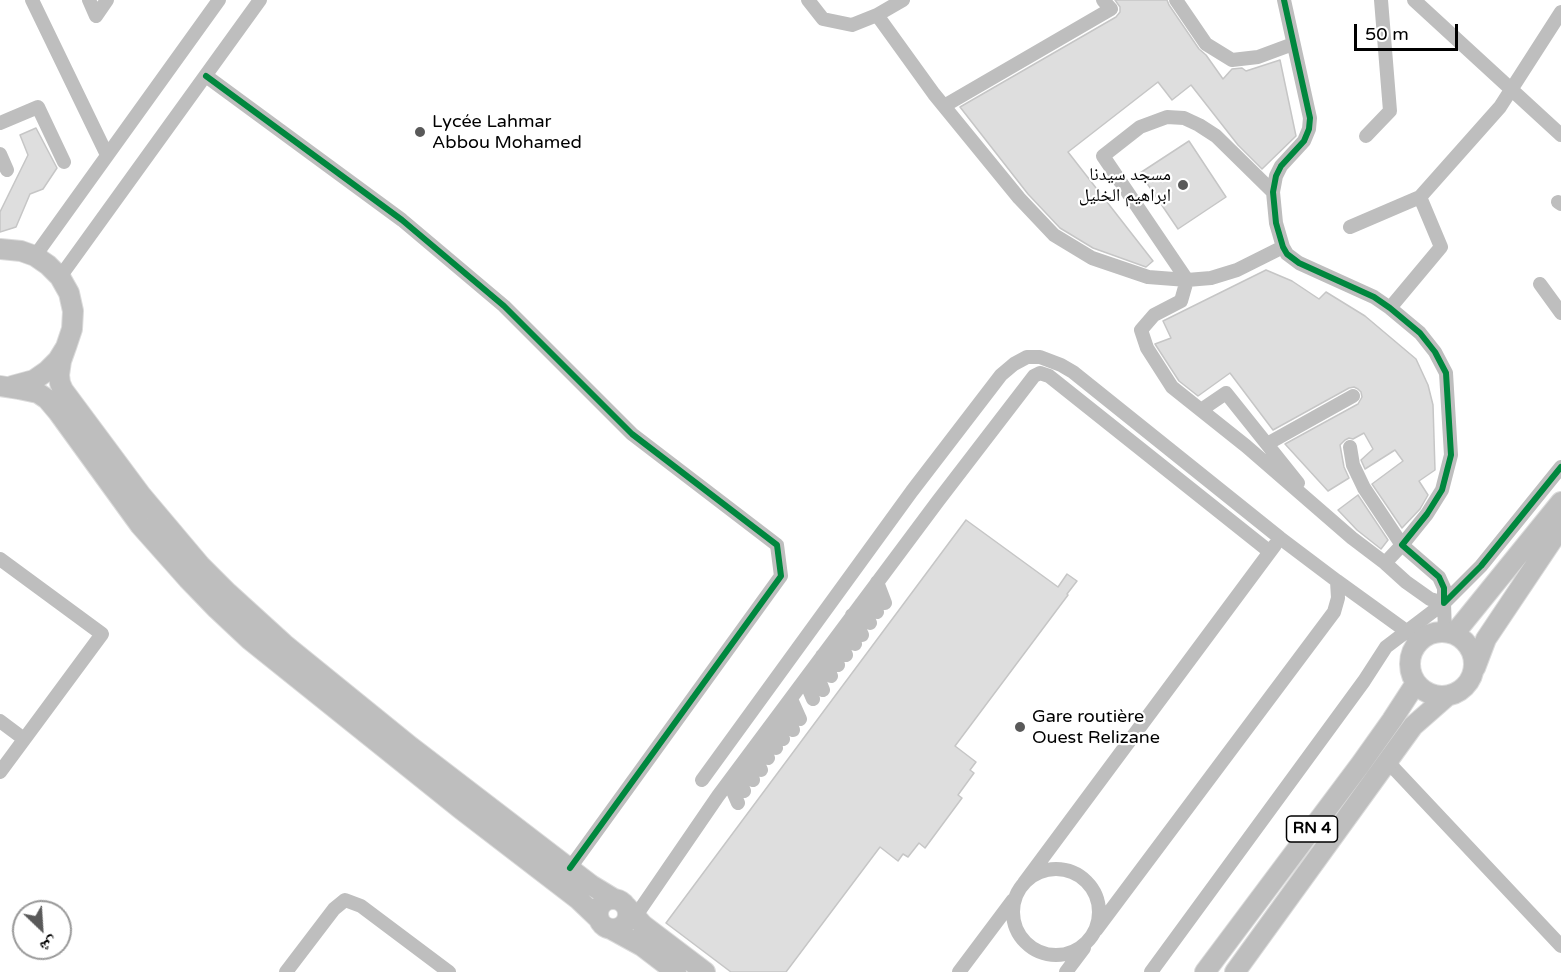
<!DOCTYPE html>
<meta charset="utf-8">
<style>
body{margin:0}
#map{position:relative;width:1561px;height:972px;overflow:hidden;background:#fff;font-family:"Varela Round","Noto Naskh Arabic",sans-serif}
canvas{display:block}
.north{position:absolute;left:12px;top:900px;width:60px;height:60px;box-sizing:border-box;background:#fff;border:2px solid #999;border-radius:50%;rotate:155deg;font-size:16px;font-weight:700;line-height:24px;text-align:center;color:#000}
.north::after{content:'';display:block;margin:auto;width:21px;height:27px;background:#595959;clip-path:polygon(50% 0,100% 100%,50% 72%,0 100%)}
.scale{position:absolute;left:1354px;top:24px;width:104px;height:27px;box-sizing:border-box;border:3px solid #000;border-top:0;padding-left:8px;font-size:18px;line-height:21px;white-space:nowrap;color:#000;-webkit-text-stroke:4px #fff;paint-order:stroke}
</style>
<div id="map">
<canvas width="1561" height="972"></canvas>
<div class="north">ش</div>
<div class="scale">50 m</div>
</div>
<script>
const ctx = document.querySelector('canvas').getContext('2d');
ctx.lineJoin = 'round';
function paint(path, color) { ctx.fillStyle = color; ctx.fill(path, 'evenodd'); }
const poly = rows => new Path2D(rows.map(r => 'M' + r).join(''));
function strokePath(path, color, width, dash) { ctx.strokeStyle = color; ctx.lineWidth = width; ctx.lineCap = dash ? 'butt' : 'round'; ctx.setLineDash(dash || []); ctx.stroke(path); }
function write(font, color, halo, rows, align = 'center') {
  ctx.font = font + ' "Varela Round","Noto Naskh Arabic",sans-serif'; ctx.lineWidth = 4.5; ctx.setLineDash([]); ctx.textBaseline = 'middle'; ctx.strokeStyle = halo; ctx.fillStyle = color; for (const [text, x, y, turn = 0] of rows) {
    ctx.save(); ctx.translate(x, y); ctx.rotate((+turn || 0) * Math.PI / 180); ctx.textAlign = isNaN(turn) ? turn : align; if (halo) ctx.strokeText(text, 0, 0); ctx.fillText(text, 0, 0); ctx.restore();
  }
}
const building = poly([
 [1115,0,1167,0,1169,5,1199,49,1206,55,1223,79,1232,69,1242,68,1246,71,1280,60,1296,136,1262,169,1238,145,1191,85,1172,100,1158,82,1068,152,1153,261,1146,267,1093,248,1060,228,1028,194,960,107,1116,17,1120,12,1120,7,1115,0],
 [36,128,57,168,43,189,30,194,16,227,0,232,0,212,28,155,20,135,36,128],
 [1189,141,1226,197,1178,229,1140,173,1189,141],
 [1266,270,1292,281,1319,299,1326,292,1365,316,1416,359,1428,385,1433,405,1435,470,1419,481,1428,495,1420,509,1402,528,1372,484,1403,461,1395,450,1365,469,1361,460,1373,449,1364,433,1353,439,1349,438,1345,440,1340,445,1344,467,1349,478,1328,491,1285,444,1358,404,1362,397,1361,392,1358,389,1354,387,1349,388,1273,430,1230,373,1198,396,1179,381,1155,344,1171,338,1163,321,1266,270],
 [1358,495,1388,540,1381,549,1357,530,1338,510,1358,495],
 [966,520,1058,587,1067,574,1077,581,1067,594,1068,595,955,746,976,762,970,770,974,773,958,795,962,798,925,848,919,843,908,857,903,854,898,861,880,847,786,972,731,972,666,923,966,520]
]);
paint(building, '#dedede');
strokePath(building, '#c6c6c6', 1.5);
const highway = poly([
 [0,249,21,251,35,256,48,265,60,277,69,293,73,311,72,329,66,347,58,360,47,371,34,380,12,386],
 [66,347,61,361,59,375,60,383,63,390,141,495,200,565,228,593,284,644,411,747,591,885,614,899],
 [0,386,19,389,38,393,47,399,58,412,140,525,188,579,217,609,250,640,462,810,578,899,599,919],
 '1410 664a32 32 0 1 1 64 0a32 32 0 1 1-64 0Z',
 [1454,634,1561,502],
 [1475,668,1486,639,1561,527],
 '598 914a15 15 0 1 1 30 0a15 15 0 1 1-30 0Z',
 [626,906,643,925,705,972],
 [611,929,642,946,676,972],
 [1205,972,1360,765,1392,720,1416,683],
 [1235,972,1413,726,1446,697]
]);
strokePath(highway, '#dbdbdb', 22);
strokePath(poly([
 [32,0,107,155],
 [89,0,96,16,107,0],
 [808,0,823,19,852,25,877,15,903,0],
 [1176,0,1206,44,1232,60,1258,57,1293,44],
 [1284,0,1310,118,1309,129,1304,141,1281,166,1276,176,1273,192,1276,223,1283,247,1287,254,1299,263,1374,297,1390,308,1420,333,1435,352,1446,373,1451,455,1442,490,1427,514,1402,545,1439,577,1444,588,1444,603,1481,566,1561,467],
 [1414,0,1561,135],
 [877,15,934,94,1019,198,1054,235,1092,258,1148,277,1187,280,1211,278,1237,270,1283,247],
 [206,76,402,220,504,306,632,434,777,545,781,576,570,868],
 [944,106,1111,9,1103,0],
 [0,123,38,107,64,162],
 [1366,136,1390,111,1381,0],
 [0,154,7,170],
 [1273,192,1216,136,1199,125,1184,118,1167,117,1140,127,1103,156,1187,280,1181,301,1154,315,1141,330,1147,348,1172,387,1246,446,1352,538,1385,563,1406,582,1430,599,1444,603,1445,632],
 [1558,202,1561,204],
 [1350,227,1420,197,1500,107,1561,12],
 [35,256,219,0],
 [60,277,260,0],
 [1540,284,1561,313],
 [1390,308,1441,247,1420,197],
 [1201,410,1226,393,1298,483],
 [1267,444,1353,396],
 [1350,447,1353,465,1364,488,1402,545,1385,563],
 [0,559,102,634,0,772],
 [1337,581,1420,641],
 [877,582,885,603],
 [869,594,877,612],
 [861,604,870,623],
 [852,615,862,635],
 [846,625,855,644],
 [838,636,846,655],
 [830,646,838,665],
 [822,656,831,676],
 [814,667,823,690],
 [805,680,813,699],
 [791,699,800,719],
 [783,710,793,730],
 [775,720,783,739],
 [0,721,24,739],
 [768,731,776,748],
 [760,740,768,758],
 [752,751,761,770],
 [745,761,753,780],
 [1387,761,1561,946],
 [736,772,744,791],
 [702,780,912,491,1001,375,1014,364,1027,357,1040,357,1061,365,1073,372,1280,538,1337,581,1338,598,1334,612,1096,930],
 [729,782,738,803],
 '1013 912a43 43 0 1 1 86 0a43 43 0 1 1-86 0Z',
 [1024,883,1275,545],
 [635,917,718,796,938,501,1034,376,1040,373,1049,376,1270,552],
 [286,972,334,909,345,900,361,906,449,972],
 [959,972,1013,900],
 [1066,972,1084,948],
 [1151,972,1364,681,1386,647,1444,603]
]), '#bebebe', 14);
strokePath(highway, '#bebebe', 20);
strokePath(poly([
 [1284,0,1310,118,1309,129,1304,141,1281,166,1276,176,1273,192,1276,223,1283,247,1287,254,1299,263,1374,297,1390,308,1420,333,1435,352,1446,373,1451,455,1442,490,1427,514,1402,545,1439,577,1444,588,1444,603,1481,566,1561,467],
 [206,76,402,220,504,306,632,434,777,545,781,576,570,868]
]), '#00873e', 6);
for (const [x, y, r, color] of [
 [420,132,6,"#595959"],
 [1183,185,6,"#595959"],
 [1020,727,6,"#595959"]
]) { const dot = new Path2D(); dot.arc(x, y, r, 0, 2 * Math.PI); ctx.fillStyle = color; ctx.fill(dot); strokePath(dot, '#fff', 2); }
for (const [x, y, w] of [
 [1312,829,51]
]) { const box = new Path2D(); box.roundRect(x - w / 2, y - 13, w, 26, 4.5); ctx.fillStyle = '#fff'; ctx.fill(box); strokePath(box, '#000', 1.5); }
write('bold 16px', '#000', null, [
 ["RN 4",1312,829]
]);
write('18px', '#000', '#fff', [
 ["Lycée Lahmar",432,122],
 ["Abbou Mohamed",432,143],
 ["مسجد سيدنا",1171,175,"right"],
 ["ابراهيم الخليل",1171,196,"right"],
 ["Gare routière",1032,717],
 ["Ouest Relizane",1032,738]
], 'left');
</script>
